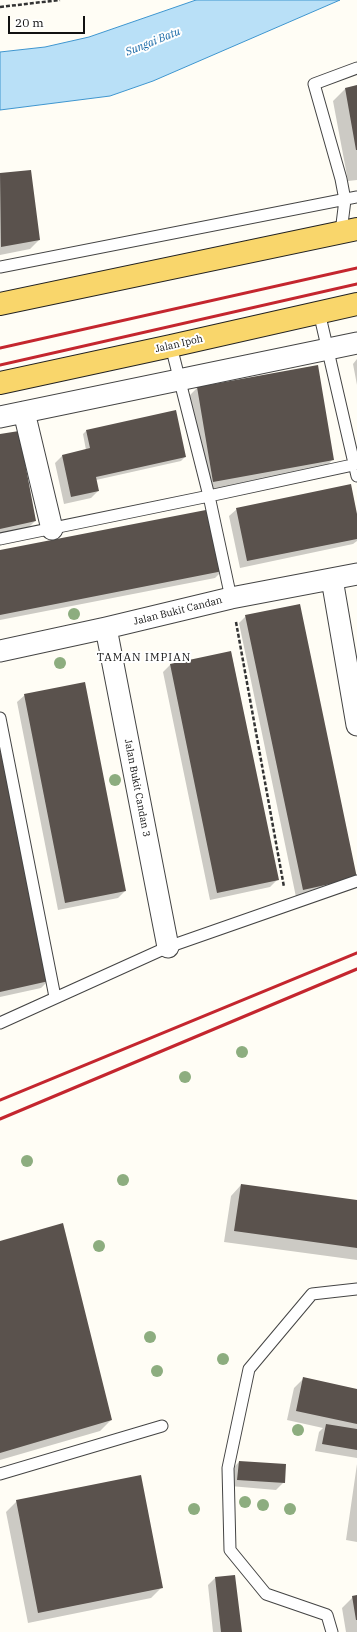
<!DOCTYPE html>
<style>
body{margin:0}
#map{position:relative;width:357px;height:1632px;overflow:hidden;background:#fffdf5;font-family:"IBM Plex Serif",serif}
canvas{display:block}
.scale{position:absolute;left:8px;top:16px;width:77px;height:18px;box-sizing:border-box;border:2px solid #111;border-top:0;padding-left:5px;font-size:12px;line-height:14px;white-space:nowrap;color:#111;-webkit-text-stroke:3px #fff;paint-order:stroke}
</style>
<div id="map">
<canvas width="357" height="1632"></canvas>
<div class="scale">20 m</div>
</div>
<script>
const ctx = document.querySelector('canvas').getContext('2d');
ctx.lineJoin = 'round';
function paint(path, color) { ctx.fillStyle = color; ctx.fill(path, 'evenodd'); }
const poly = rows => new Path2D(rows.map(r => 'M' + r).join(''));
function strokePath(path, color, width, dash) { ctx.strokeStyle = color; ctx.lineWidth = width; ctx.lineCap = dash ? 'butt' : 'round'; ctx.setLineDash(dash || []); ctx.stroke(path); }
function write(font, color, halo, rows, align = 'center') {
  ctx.font = font + ' "IBM Plex Serif",serif'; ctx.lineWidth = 4; ctx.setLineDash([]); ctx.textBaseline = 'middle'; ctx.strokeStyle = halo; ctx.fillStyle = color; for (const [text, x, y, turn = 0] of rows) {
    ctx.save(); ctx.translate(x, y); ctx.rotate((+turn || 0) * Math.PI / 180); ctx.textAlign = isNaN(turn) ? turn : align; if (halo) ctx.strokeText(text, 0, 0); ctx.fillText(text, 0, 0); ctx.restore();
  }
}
const water = poly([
 [196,0,340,0,153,81,110,96,0,110,0,52,45,47,89,37,196,0]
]);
paint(water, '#b9e0f7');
strokePath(water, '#3f96cf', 1);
paint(poly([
 [357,87,357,180,348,181,333,101,345,89],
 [30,171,39,240,30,249,0,255,0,174],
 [357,359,357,385,353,364],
 [317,366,333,459,324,469,204,491,187,398,197,388],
 [86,431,185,457,181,461,96,480,98,491,91,498,64,504,55,463,62,456,86,450,83,434],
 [0,435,35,521,23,533,0,538],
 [237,509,357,519,357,541,353,544,240,568,229,516],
 [0,551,222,571,215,578,0,620],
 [246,616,356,878,296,897,239,623],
 [231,652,277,880,270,887,210,900,163,672,170,665],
 [25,695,125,891,118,898,58,910,17,702],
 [0,751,48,981,41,988,0,997],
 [241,1185,357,1201,357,1260,224,1242,231,1196],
 [0,1242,111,1420,100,1431,0,1460],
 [304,1378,357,1390,357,1458,315,1451,319,1432,323,1428,287,1420,294,1388],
 [239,1462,284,1482,276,1490,230,1486,232,1469],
 [357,1464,357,1542,346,1540],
 [17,1501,162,1587,151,1598,28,1623,6,1512],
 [215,1578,241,1632,213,1632,208,1585],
 [357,1596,357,1632,346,1632,342,1608,353,1597]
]), '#0003');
paint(poly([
 [357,85,357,150,356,150,345,88],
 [31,170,40,240,1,247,0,173],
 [318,365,334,460,213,482,197,387],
 [176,410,186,457,96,477,99,491,71,497,62,455,90,448,86,430],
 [19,431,36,521,0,529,0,434],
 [351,484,357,514,357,539,247,561,236,508],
 [211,509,223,571,0,615,0,550],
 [300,604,357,878,303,890,245,615],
 [231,651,279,880,217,893,170,664],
 [85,682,126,891,65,903,24,694],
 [0,749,49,981,0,992],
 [241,1184,357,1200,357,1248,234,1231],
 [63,1223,112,1420,0,1453,0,1241],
 [303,1377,357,1389,357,1424,296,1411],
 [326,1424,357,1429,357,1450,322,1444],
 [239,1461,286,1464,285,1483,237,1480],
 [141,1475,163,1588,38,1613,16,1500],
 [235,1575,242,1632,221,1632,215,1577],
 [357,1595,357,1620,356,1620,352,1596]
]), '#5a524d');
const service = poly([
 [341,232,345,200,341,179,314,84,357,68],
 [0,267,357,197],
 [319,312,357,476],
 [171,346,209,496,231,598],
 [0,539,209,496,357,464],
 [0,718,55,997],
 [0,1023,168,947,357,881],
 [0,1474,162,1426],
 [332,1632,327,1615,266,1594,230,1550,228,1468,249,1369,312,1294,357,1289]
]);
const minor = poly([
 [24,412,52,529],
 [0,417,357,343],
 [332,579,357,725],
 [106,628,168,947],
 [0,651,106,628,231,598,357,574]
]);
const primary = poly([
 [0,304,357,229],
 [0,383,171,346,357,304]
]);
strokePath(service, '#444', 13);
strokePath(minor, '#444', 23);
strokePath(primary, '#222', 24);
strokePath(poly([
 [0,7,60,0],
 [236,622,284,887]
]), '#333', 2.5, [4, 2]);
strokePath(service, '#fff', 11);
strokePath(minor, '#fff', 21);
strokePath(primary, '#f9d66b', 22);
strokePath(poly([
 [0,348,357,268],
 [0,365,357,284],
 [0,1100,357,953],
 [0,1119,357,969]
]), '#c4262e', 3);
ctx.fillStyle = '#8dad7f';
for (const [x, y] of [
 [74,614],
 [60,663],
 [115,780],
 [242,1052],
 [185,1077],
 [27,1161],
 [123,1180],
 [99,1246],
 [150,1337],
 [223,1359],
 [157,1371],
 [298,1430],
 [245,1502],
 [263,1505],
 [194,1509],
 [290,1509]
]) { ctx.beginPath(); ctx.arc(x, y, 6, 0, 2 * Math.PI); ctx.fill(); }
write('10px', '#111', '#fff', [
 ["Jalan Ipoh",179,344,-13],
 ["Jalan Bukit Candan",178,611,-14],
 ["Jalan Bukit Candan 3",137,788,79]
]);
write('italic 11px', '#1768a6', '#fff', [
 ["Sungai Batu",153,42,-22]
]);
ctx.letterSpacing = '1px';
write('11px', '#111', '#fff', [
 ["TAMAN IMPIAN",144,658]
]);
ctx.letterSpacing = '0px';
</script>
